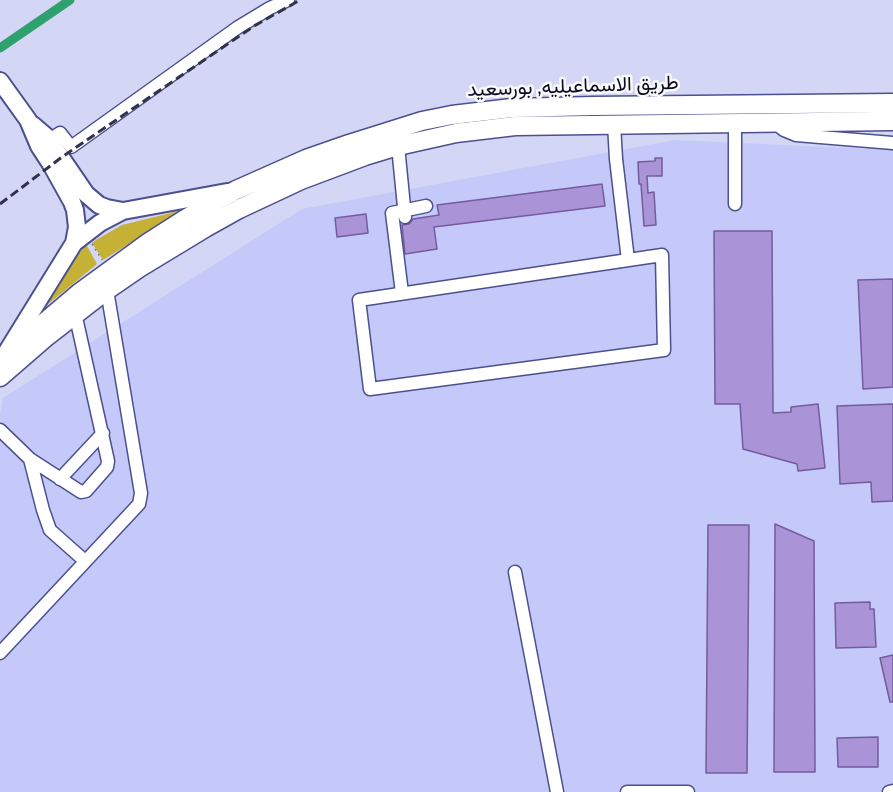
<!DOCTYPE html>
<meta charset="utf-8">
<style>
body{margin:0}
canvas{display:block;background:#d3d6f4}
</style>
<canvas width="893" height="792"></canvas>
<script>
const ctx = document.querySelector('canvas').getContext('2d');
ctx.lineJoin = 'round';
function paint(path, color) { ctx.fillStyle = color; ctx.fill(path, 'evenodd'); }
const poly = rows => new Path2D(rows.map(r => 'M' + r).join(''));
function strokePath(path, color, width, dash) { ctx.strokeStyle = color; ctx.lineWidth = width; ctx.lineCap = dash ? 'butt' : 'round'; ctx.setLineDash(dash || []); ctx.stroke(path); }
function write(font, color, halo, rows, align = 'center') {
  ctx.font = font + ' "Archivo Narrow",Vazirmatn,sans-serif'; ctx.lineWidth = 5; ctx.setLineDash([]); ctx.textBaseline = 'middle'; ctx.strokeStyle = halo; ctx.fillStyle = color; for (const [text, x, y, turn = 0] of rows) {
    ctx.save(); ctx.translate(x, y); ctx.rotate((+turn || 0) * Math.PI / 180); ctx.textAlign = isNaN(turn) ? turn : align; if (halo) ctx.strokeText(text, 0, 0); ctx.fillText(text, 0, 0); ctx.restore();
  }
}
paint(poly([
 [675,140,893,150,893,792,0,792,0,414,3,398,302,209]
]), '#c4c9f9');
paint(poly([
 [183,210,103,260,92,243,96,240,122,225],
 [84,245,87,246,97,264,42,309,80,249]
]), '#c5b136');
strokePath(poly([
 [0,48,70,0]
]), '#2ea16e', 9);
const building = poly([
 [655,158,662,158,662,176,647,176,648,193,654,192,656,225,644,226,641,184,639,184,638,162,655,161,655,158],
 [602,184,605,206,434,227,437,249,405,254,402,225,409,224,413,219,439,215,437,205,602,184],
 [366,214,368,233,337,237,335,218,366,214],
 [714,231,772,231,773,413,791,412,791,407,818,404,825,468,798,471,797,464,743,449,740,404,715,404,714,231],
 [893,279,893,387,863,389,858,280,893,279],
 [893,404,893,501,872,502,871,482,840,484,837,406,893,404],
 [775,524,814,541,815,772,774,772,775,524],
 [708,525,749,525,747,773,706,773,708,525],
 [870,602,870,609,874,609,876,647,836,648,835,603,870,602],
 [893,655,893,702,890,702,880,658,893,655],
 [878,737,878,767,838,767,837,738,878,737]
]);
paint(building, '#ab93d8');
strokePath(building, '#735c9c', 1.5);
const minor = poly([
 [735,122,735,204],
 [775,123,784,130,796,135,893,143],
 [614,124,616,159,628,260],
 [49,140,60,133,71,147,237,28,270,8,288,0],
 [398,146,405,217],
 [662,255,664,350,370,389,359,300,662,255],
 [402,293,392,213,426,206],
 [0,430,30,459,43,510,50,530,85,561],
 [30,459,81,492,86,491,107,467,108,461,75,313],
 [60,479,103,433],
 [515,572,557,792],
 [0,653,139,504,140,499,141,493,107,290],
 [627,792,688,792],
 [889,792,893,791]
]);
const major = poly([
 [0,81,28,120,39,146,52,166,72,202,75,210,77,227,74,243,6,353],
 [33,125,47,137,86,194,99,205,107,208,123,211,227,192],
 [74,243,100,223,123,211]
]);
const highway = poly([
 [0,360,79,293,149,242,185,219,236,190,306,159,349,144,422,121,452,115,512,108,593,106,893,103],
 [0,377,45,338,107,290,139,268,205,228,239,209,301,180,365,156,398,146,456,133,515,126,893,121]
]);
strokePath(minor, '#4c508e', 15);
strokePath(major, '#4c508e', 20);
strokePath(highway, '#4c508e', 21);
strokePath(poly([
 [92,244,102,260]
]), '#666782', 1.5, [1.5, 4.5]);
strokePath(minor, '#fff', 12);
strokePath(major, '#fff', 16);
strokePath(highway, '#fff', 18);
strokePath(poly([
 [0,204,62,157,254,26,300,0]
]), '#31324c', 3, [9, 4.5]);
write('20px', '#0b0b24', '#f9f9f9', [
 ["طريق الاسماعيليه, بورسعيد",573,87,-2]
]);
</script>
